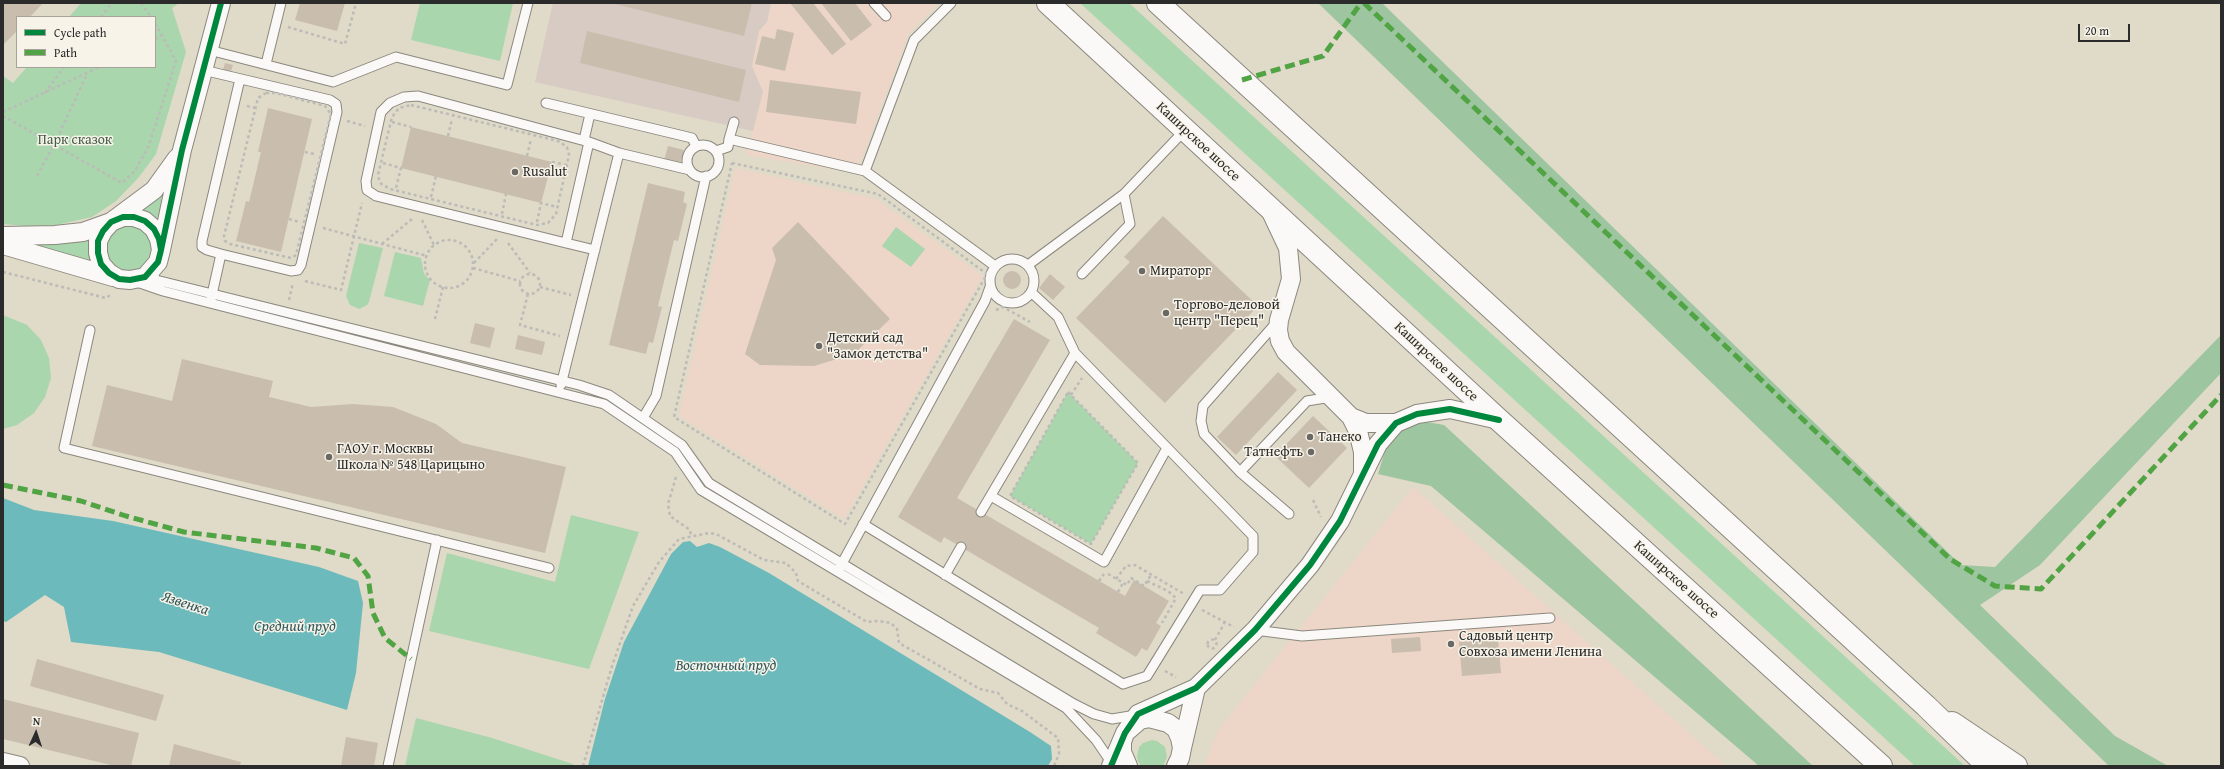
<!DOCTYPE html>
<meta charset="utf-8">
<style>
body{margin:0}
#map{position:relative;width:2224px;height:769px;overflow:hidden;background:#e0dac8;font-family:"Gentium Book Plus",serif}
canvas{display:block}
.frame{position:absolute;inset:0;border:4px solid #2b2b2b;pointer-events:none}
.legend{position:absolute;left:16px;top:16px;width:140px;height:52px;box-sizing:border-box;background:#f7f3e8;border:1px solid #a5a39c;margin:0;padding:5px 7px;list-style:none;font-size:12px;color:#2b2b2b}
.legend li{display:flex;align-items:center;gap:8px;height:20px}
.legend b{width:20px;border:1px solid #a5a39c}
.north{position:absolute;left:16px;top:713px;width:40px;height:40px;-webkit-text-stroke:3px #f7f3e8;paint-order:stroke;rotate:3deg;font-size:11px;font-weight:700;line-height:16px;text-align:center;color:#2b2b2b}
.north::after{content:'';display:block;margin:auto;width:14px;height:18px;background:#2b2b2b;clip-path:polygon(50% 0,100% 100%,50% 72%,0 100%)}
.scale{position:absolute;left:2078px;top:24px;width:52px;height:18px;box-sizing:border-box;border:2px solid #2b2b2b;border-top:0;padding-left:5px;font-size:12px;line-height:14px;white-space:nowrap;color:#2b2b2b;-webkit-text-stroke:3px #f7f3e8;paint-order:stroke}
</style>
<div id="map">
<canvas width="2224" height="769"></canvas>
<div class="frame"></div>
<ul class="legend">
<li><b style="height:5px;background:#00873e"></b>Cycle path</li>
<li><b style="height:5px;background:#51a443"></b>Path</li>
</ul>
<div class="north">N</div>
<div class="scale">20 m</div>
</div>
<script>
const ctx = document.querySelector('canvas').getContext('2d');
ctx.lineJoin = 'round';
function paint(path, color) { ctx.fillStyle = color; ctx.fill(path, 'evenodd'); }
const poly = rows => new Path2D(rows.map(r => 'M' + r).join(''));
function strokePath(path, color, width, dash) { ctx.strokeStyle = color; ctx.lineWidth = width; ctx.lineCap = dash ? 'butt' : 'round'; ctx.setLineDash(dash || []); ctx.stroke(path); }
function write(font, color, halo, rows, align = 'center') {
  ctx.font = font + ' "Gentium Book Plus",serif'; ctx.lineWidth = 3; ctx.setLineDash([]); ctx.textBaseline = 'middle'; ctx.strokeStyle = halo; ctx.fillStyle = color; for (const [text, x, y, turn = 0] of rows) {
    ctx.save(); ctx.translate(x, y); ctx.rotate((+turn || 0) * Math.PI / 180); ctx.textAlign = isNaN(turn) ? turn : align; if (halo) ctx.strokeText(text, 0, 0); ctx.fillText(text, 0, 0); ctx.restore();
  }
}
paint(poly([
 [771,3,933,3,936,6,909,33,856,173,746,155,763,92,752,66,759,31,767,22],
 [735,168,876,199,983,276,844,519,679,416],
 [1413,487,1726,766,1204,766,1218,730]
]), '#edd5c7');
paint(poly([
 [553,3,771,3,767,22,759,31,752,66,763,92,753,131,535,82]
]), '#d8cbc3');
paint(poly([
 [81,3,179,3,172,8,186,52,156,154,139,177,116,201,92,217,56,225,27,226,3,224,3,76,13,83,27,67,155,67,155,17,69,17],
 [420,3,513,3,500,61,411,40],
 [1080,3,1129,3,1965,766,1915,766],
 [177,165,161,232,139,214],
 '106 249a23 23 0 1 1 46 0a23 23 0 1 1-46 0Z',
 [896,227,925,249,911,267,882,246],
 [97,234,97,267,18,243],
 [359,243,383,248,369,302,367,305,359,309,350,305,346,296],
 [395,252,421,258,424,274,430,280,423,306,384,296],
 [3,315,27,325,41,340,49,358,51,378,45,397,34,413,17,425,3,429],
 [1068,392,1138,463,1091,544,1010,496],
 [571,515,639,532,589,669,429,631,447,553,555,582],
 [416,718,492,738,573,764,573,766,405,766],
 [1152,740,1157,741,1165,747,1167,757,1163,766,1141,766,1138,761,1137,756,1139,747,1143,743]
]), '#a9d6ac');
paint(poly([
 [1318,3,1382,3,1961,565,1995,567,2221,335,2221,373,2040,565,1980,605,2115,736,2168,766,2109,766],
 [1427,422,1444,425,1813,766,1759,766,1431,486,1378,474,1385,451,1397,436,1406,426]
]), '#9cc5a0');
paint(poly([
 [3,498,34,510,113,521,319,567,358,581,363,603,356,673,347,710,159,652,71,642,64,607,45,595,6,622,3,621],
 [690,541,697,547,709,543,720,547,769,573,1030,732,1051,746,1052,759,1048,766,588,766,605,699,624,642,671,554,683,542]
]), '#6cbabb');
paint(poly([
 [3,3,43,3,30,17,17,17,17,31,3,45],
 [300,3,345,3,337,31,295,20],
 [611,3,752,3,744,36],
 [790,3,813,3,846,44,832,55],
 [821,3,855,3,872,25,851,41],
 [777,29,794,33,785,71,755,64,762,36,775,39],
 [587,31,746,70,739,102,580,63],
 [225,63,233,65,231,71,223,70],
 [770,80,861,92,856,124,766,112],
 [268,108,312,119,281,252,236,241,246,201,249,202,261,152,258,152],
 [411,127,552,162,541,203,401,168],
 [668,146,684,150,680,165,664,161],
 [648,183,685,192,683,202,687,204,678,241,674,240,658,306,662,307,653,343,649,342,646,354,609,345],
 [1163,216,1258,306,1165,403,1076,318,1130,262,1124,257],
 [798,222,890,319,857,351,837,359,814,366,760,365,745,354,776,260,772,248],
 '1003 280a9 9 0 1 1 18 0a9 9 0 1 1-18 0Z',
 [1050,274,1065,287,1053,300,1039,288],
 [1014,319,1050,340,957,498,1125,596,1134,580,1169,601,1156,623,1161,626,1147,651,1142,648,1136,657,1096,633,1099,628,944,537,941,543,898,517],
 [475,323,495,328,490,348,470,343],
 [518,335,545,342,542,355,515,349],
 [182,359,273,381,269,397,311,407,353,404,393,407,436,424,462,443,566,467,545,553,92,446,107,385,172,401],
 [1278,372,1297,390,1236,455,1217,437],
 [1313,416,1347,448,1309,488,1275,456],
 [1420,637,1421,651,1392,653,1391,639],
 [1498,639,1501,673,1462,676,1459,642],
 [37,659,164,695,156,721,30,686],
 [3,699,139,733,131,766,115,766,3,739],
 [346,737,378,743,374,766,341,766],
 [174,744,241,762,240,766,169,766]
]), '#c9bdae');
const lane = poly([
 [874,3,886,16],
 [951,3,914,40,865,171,995,266],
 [209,50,333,82,396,57,507,85,528,3],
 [266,64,281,3],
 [203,70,330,100,336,104,337,112,301,265,298,270,291,271,221,254,211,299],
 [418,96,589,142,566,243,376,196,367,190,366,181,381,112,390,103,404,97,418,96],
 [546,103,692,138,696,146],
 [729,139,734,122],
 [584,140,590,114],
 [589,142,619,153,690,170],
 '687 161a16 16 0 1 1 32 0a16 16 0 1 1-32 0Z',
 [716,151,728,147,729,139,865,171],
 [566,243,595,250],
 [221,254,207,250,202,247,202,241,240,79],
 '990 281a22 22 0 1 1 44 0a22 22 0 1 1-44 0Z',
 [1028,265,1124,194,1185,130],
 [151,271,156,280,579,385,609,395,682,445,709,483,1074,704,1094,714,1112,719,1136,715],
 [1082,274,1130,224,1124,194],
 [137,282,163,291,604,404,675,452,701,490,1066,708,1096,740,1111,762],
 [1277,322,1203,406,1201,421,1204,434,1240,472,1289,514],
 [90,330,64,448,549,568],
 [561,385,619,153],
 [643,418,656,396,706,176],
 [1240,472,1307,401,1331,397],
 [991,496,1104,562,1167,448],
 [981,512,1075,353],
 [863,524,1123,684,1147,676,1200,590,1220,590,1253,552,1253,536,1075,353,1058,317,1031,292],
 [839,569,985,301,990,287],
 [945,575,961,547],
 [1255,630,1302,636,1550,618],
 [388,766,437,540]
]);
const street = poly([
 [1271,212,1288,248,1291,279,1279,320,1278,330,1280,341,1286,352,1351,417,1358,431,1363,452,1363,472],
 [3,236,55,235,83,232,111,222,154,190,177,158],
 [3,245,113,277],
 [161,250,159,239,154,229,145,221,134,217,123,217,111,222,103,231,98,241,98,253,101,264,109,273,119,279,130,280,145,277,158,262,161,250,182,150,221,3],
 [1351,417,1366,423,1396,423],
 [1182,748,1196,688],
 [3,762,20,766],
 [1111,766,1125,733,1138,714,1196,688,1255,630,1310,565,1340,521,1378,444,1396,423,1417,414,1450,409,1499,420],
 [1128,766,1122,752,1122,742,1125,733,1140,720,1149,718,1168,723,1176,729,1180,738,1182,748,1180,758,1176,766]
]);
const primary = poly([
 [1952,723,2016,766]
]);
const highway = poly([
 [1048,3,1499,420,1881,766],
 [1158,3,1926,706,1988,766]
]);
strokePath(lane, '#8b887f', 11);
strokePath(street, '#8b887f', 20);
strokePath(primary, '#8b887f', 24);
strokePath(highway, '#8b887f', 24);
strokePath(poly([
 [141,3,151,17],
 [101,17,112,3],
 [288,27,345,44,356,3],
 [155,39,163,35],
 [45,93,64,67],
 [266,93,276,93,325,106,331,114,296,255,291,258,230,244,225,241,224,236,258,98,266,93],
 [411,105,558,141,567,147,569,155,556,214,548,223,537,225,390,189,380,183,378,175,392,117,399,108,411,105],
 [247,106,256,108],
 [3,112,99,67],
 [3,116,122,183,134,172,148,148,176,61,155,23],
 [347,121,365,126],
 [392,122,411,127],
 [448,136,452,119],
 [305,152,314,154],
 [527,156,531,139],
 [552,162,567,165],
 [383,163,401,168,396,188],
 [732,163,878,194,987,274,845,524,674,417,732,163],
 [37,176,54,145,87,74],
 [431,197,436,176],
 [502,214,506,194],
 [289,219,299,222],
 [422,220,434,245],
 [537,222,541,203,557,207],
 [323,228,427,256],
 '425 264a24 24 0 1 1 48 0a24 24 0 1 1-48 0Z',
 [508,243,530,273],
 [382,244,412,219],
 [474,263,497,239],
 [473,268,520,281],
 [3,272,106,298,110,295],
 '520 284a10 10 0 1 1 20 0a10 10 0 1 1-20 0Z',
 [305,281,341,290,362,203],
 [540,287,571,295],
 [528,294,520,325,560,336],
 [289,300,293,283],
 [996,310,1003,307,1030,322],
 [435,319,443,287],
 [1068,392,1138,463,1091,544,1010,496,1068,392],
 [1071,395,1082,378],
 [676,477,668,504,670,516,690,530,691,536],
 [1313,500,1321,517],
 [1108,574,1127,585,1131,578,1144,586,1151,575],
 [1116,579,1126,566,1135,565,1184,594],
 [1099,581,1104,574],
 [1147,581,1168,591,1176,598,1162,623],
 [1118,592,1123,583],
 [1202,610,1234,627],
 '1207.5 644a4.5 4.5 0 1 1 9 0a4.5 4.5 0 1 1-9 0Z',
 [1215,640,1225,622],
 [1165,671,1176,677],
 [583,766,612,666,633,606,659,562,679,539,709,533,716,534,764,560,786,563,796,573,798,581,867,622,879,621,891,623,897,629,899,643,980,689,998,693,1007,704,1022,711,1058,738,1059,754,1054,766]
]), '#bbbbb7', 2.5, [3, 3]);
strokePath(lane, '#faf9f7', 9);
strokePath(street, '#faf9f7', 18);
strokePath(primary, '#faf9f7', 22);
strokePath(highway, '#faf9f7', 22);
strokePath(poly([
 [1364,3,1950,559,1995,586,2041,589,2221,395],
 [1242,80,1323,56,1361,3],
 [3,485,81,501,126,516,184,532,316,548,354,558,368,576,373,613,385,638,411,659]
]), '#51a443', 5, [10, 5]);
strokePath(poly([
 [161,250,159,239,154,229,145,221,134,217,123,217,111,222,103,231,98,241,98,253,101,264,109,273,119,279,130,280,145,277,158,262,161,250,182,150,221,3],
 [1111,766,1125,733,1138,714,1196,688,1255,630,1310,565,1340,521,1378,444,1396,423,1417,414,1450,409,1499,420]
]), '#00873e', 6);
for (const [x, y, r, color] of [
 [515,172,4,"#6a6862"],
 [1142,271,4,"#6a6862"],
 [1166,313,4,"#6a6862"],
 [819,346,4,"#6a6862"],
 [1310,437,4,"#6a6862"],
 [1311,452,4,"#6a6862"],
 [329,457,4,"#6a6862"],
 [1451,644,4,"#6a6862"]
]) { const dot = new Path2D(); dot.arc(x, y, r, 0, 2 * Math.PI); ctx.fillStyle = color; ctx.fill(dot); strokePath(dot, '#f7f3e8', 1.5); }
write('14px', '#435d4b', '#f7f3e8', [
 ["Парк сказок",75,140]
]);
write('14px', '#2b2b2b', '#f7f3e8', [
 ["Каширское шоссе",1198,142,43],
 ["Каширское шоссе",1436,362,43],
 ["Каширское шоссе",1676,580,42]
]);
write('14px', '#2b2b2b', '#f7f3e8', [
 ["Rusalut",523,172],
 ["Мираторг",1150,271],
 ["Торгово-деловой",1174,305],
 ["центр \"Перец\"",1174,321],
 ["Детский сад",827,338],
 ["\"Замок детства\"",827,354],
 ["Танеко",1318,437],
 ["ГАОУ г. Москвы",337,449],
 ["Школа № 548 Царицыно",337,465],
 ["Татнефть",1303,452,"right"],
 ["Садовый центр",1459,636],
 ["Совхоза имени Ленина",1459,652]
], 'left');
write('italic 15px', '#31585c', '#f7f3e8', [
 ["Язвенка",185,604,18],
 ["Средний пруд",295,627],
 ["Восточный пруд",726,666]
]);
</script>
